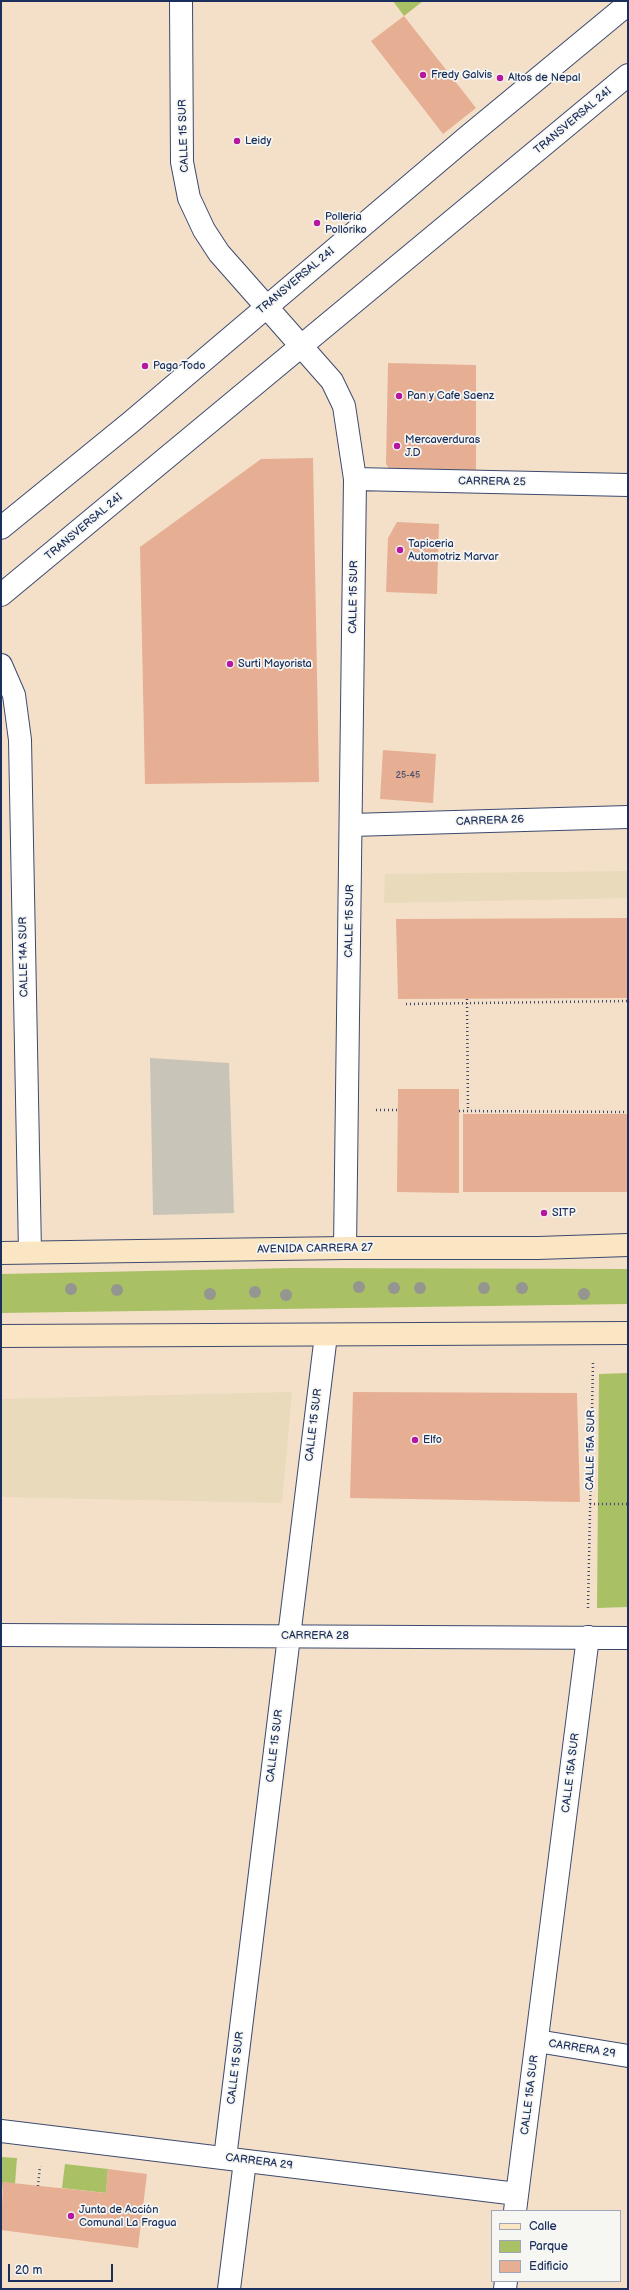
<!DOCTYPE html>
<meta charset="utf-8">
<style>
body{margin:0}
#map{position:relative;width:629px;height:2290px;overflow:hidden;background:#f4e0c9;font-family:"Balsamiq Sans",sans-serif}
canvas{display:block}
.frame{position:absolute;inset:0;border:2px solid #1b2f5e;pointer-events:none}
.legend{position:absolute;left:491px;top:2210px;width:130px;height:72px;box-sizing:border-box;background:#f6f6f2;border:1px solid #9ea6b7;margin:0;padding:5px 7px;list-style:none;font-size:12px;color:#1b2f5e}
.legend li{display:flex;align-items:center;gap:8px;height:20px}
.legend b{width:20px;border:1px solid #9ea6b7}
.scale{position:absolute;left:8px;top:2264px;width:105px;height:18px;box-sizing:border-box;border:2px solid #1b2f5e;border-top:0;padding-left:5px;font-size:12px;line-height:14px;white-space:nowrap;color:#1b2f5e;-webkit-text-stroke:3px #f6f6f2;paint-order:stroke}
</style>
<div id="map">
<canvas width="629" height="2290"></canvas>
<div class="frame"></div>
<ul class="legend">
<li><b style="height:5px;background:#fbe6c3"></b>Calle</li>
<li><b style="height:11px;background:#a9c065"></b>Parque</li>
<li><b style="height:11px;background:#e6af93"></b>Edificio</li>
</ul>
<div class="scale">20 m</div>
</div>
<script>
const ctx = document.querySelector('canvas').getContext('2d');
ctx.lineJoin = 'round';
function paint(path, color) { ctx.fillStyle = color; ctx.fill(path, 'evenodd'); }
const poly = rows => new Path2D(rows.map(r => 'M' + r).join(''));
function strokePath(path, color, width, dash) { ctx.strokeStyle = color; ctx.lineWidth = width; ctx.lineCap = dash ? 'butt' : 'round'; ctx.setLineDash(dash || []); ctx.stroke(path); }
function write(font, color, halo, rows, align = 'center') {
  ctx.font = font + ' "Balsamiq Sans",sans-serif'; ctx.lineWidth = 3.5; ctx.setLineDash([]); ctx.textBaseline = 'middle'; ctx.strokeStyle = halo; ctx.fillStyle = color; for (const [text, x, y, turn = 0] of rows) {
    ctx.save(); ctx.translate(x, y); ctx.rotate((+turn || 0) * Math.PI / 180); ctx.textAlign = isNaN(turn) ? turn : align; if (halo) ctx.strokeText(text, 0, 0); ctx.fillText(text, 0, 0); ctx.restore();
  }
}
paint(poly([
 [628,871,628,898,384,903,385,874],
 [292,1392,282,1503,1,1497,1,1399]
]), '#e8daba');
paint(poly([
 [150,1058,229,1063,234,1213,153,1215]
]), '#c9c4b8');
paint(poly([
 [393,1,423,1,404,16],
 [292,1268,628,1269,628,1304,1,1313,1,1274],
 [628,1373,628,1607,597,1608,599,1374],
 [1,2157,17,2158,15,2184,3,2182,1,2202],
 [65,2164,108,2169,106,2193,62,2188]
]), '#a9c065');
paint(poly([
 [404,16,476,108,443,134,371,41],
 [388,363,476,365,476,475,393,474,386,464],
 [313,458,319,782,145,784,140,547,261,459],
 [397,522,439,524,437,594,386,592,388,538],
 [383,750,436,754,433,803,380,799],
 [628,918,628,998,398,999,396,919],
 [398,1089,459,1089,459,1193,397,1192],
 [463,1114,628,1114,628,1192,463,1192],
 [353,1392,577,1393,580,1502,350,1498],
 [108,2169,147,2174,138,2248,1,2230,3,2182,106,2193]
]), '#e6af93');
const pedestrian = poly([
 [537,2041,628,2056],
 [229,2289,245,2161]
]);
const minor = poly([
 [181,1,182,162,189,198,204,230,219,253,332,381,344,406,355,479,345,1248],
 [355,479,628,485],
 [1,665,14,695,20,740,30,1252],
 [351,825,628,817],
 [1,1635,628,1638],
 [1,2131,517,2194],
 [225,2158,326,1335],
 [515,2211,588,1637],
 [505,2289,506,2281]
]);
const tertiary = poly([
 [1,528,131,422,466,138,628,4],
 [1,595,628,75]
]);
const secondary = poly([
 [1,1253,345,1248,538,1248,628,1245],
 [1,1336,628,1333]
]);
strokePath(pedestrian, '#3c4a6e', 24);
strokePath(minor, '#3c4a6e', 24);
strokePath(tertiary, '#3c4a6e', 24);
strokePath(secondary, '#3c4a6e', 24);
strokePath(poly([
 [467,999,468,1111],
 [406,1004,628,1001],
 [376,1110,397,1110],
 [459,1111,628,1112],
 [590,1504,628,1504],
 [588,1608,593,1363],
 [38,2186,40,2166]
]), '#3c4a6e', 2.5, [1, 3]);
strokePath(pedestrian, '#fff', 22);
strokePath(minor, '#fff', 22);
strokePath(tertiary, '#fff', 22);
strokePath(secondary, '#fbe6c3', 22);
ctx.fillStyle = '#94968f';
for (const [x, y] of [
 [359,1287],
 [394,1288],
 [420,1288],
 [484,1288],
 [522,1288],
 [71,1289],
 [117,1290],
 [255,1292],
 [210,1294],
 [584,1294],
 [286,1295]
]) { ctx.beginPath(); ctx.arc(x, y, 6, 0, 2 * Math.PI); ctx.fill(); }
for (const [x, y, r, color] of [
 [423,75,4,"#b5179e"],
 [500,78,4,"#b5179e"],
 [237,141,4,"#b5179e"],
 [317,223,4,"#b5179e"],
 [145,366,4,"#b5179e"],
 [399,396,4,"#b5179e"],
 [397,446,4,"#b5179e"],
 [400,550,4,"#b5179e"],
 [230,664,4,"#b5179e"],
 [544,1213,4,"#b5179e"],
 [415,1440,4,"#b5179e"],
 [71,2216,4,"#b5179e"]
]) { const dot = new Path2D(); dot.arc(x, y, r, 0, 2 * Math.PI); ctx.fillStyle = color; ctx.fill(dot); strokePath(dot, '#f6f6f2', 1.5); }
write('9px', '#4e4f6b', null, [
 ["25-45",408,776]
]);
write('11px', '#1b2f5e', '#f6f6f2', [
 ["Fredy Galvis",431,75],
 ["Altos de Nepal",508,78],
 ["Leidy",245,141],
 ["Polleria",325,217],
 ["Polloriko",325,230],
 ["Paga Todo",153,366],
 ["Pan y Cafe Saenz",407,396],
 ["Mercaverduras",405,440],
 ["J.D",405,453],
 ["Tapiceria",408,544],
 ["Automotriz Marvar",408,557],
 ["Surti Mayorista",238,664],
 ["SITP",552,1213],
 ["Elfo",423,1440],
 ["Junta de Acción",79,2210],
 ["Comunal La Fragua",79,2223]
], 'left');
write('11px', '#1b2f5e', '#f6f6f2', [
 ["TRANSVERSAL 24I",573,121,-40],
 ["CALLE 15 SUR",184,136,-92],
 ["TRANSVERSAL 24I",296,281,-40],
 ["CARRERA 25",492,482,1],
 ["TRANSVERSAL 24I",84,527,-40],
 ["CALLE 15 SUR",354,597,-89],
 ["CARRERA 26",490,821,-2],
 ["CALLE 15 SUR",350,921,-89],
 ["CALLE 14A SUR",24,957,-91],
 ["AVENIDA CARRERA 27",315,1249,-1],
 ["CALLE 15 SUR",314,1425,-83],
 ["CALLE 15A SUR",591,1450,-89],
 ["CARRERA 28",315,1636],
 ["CALLE 15 SUR",275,1746,-83],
 ["CALLE 15A SUR",571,1773,-83],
 ["CARRERA 29",582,2049,9],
 ["CALLE 15 SUR",236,2068,-83],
 ["CALLE 15A SUR",530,2095,-83],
 ["CARRERA 29",259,2162,7]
]);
</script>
